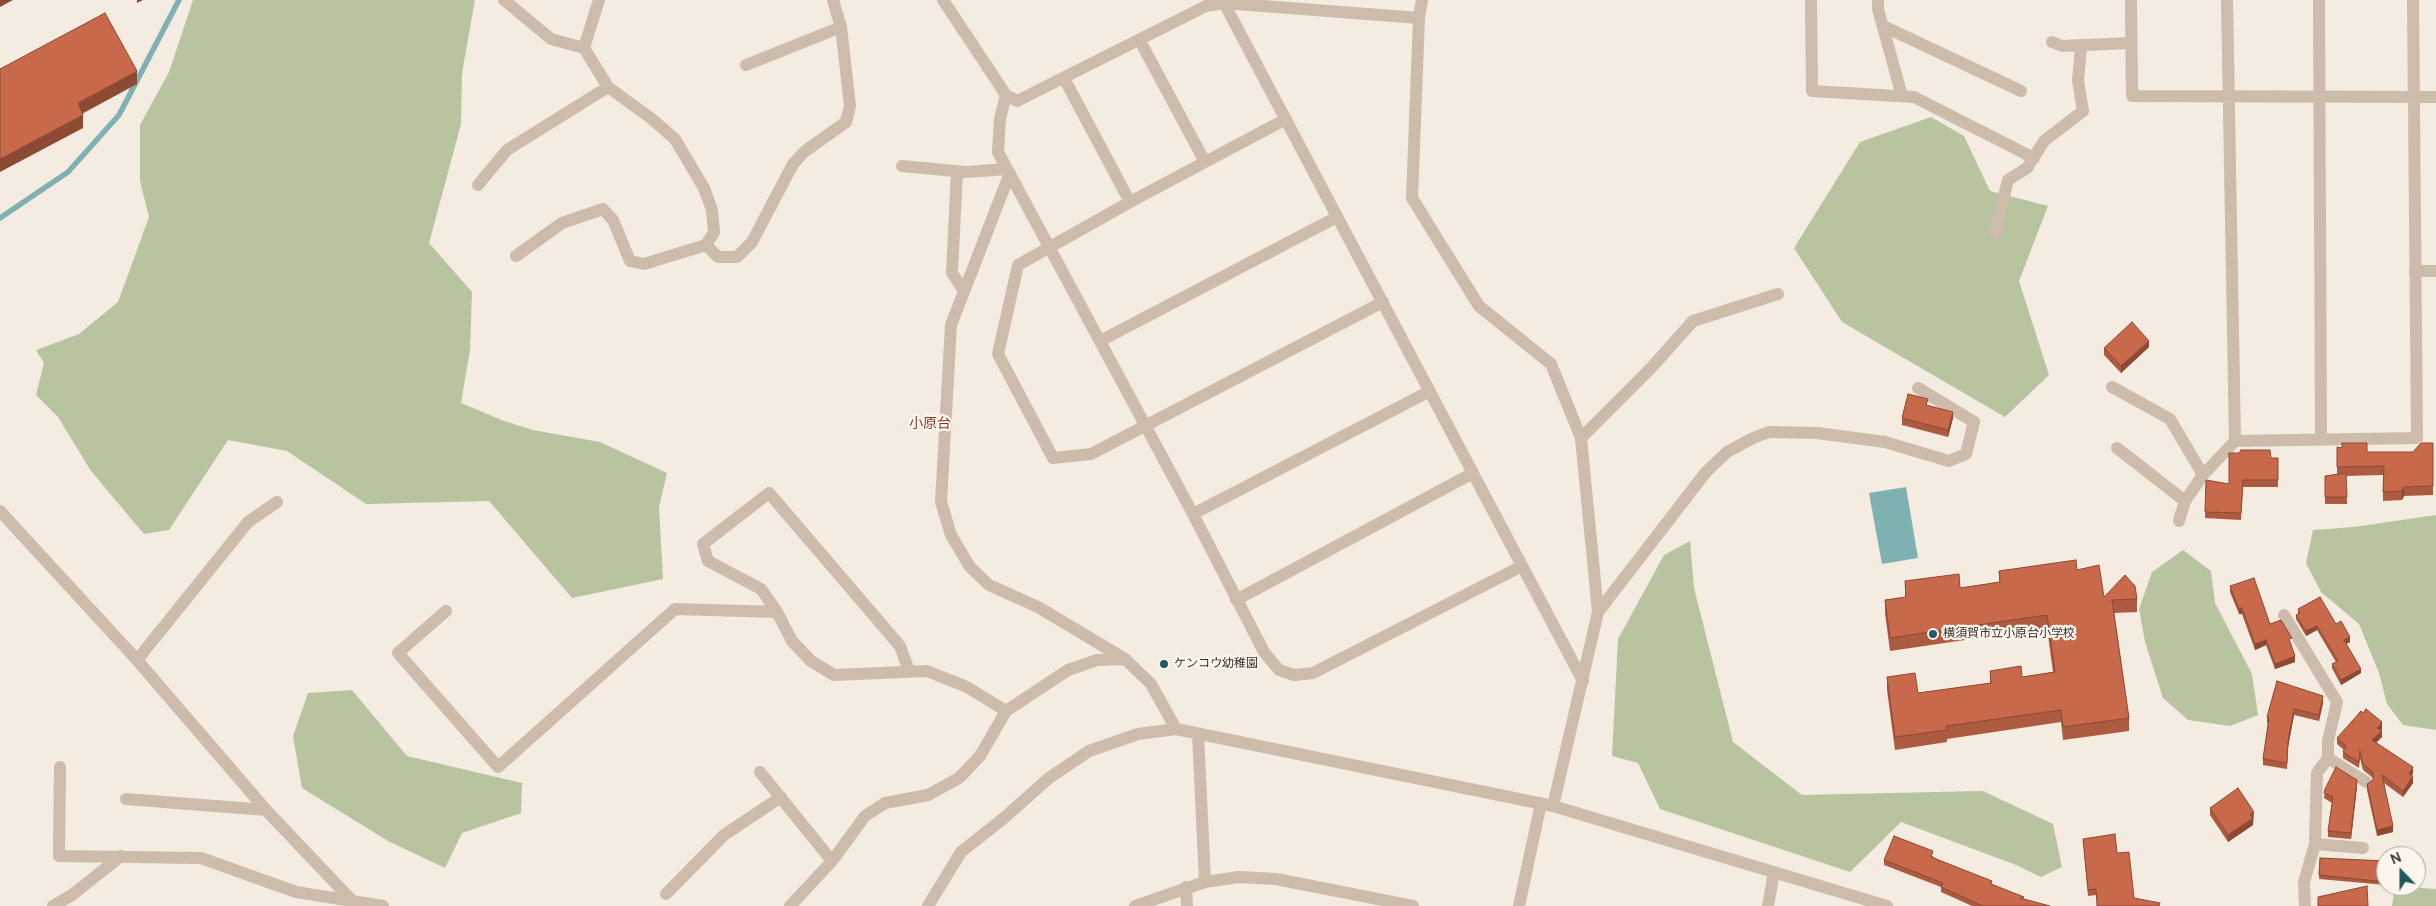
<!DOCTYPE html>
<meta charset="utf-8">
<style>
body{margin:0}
#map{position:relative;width:2436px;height:906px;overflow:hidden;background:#f4ebe1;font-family:Manrope,sans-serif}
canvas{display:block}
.north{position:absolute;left:2376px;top:846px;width:50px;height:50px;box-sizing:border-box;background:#fbf5ee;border:1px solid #aea6a0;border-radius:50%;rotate:338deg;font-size:14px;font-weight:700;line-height:20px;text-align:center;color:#3b302b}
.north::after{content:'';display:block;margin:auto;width:18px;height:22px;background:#1f5a5e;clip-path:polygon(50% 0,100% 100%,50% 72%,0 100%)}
</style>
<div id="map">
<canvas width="2436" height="906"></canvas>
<div class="north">N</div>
</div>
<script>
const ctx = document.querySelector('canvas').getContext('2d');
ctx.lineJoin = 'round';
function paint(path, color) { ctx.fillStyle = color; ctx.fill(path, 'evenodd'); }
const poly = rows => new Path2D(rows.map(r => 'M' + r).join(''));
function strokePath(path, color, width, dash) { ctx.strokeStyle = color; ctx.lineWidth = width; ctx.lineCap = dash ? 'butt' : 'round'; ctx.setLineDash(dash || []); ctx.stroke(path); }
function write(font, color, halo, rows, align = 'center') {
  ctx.font = font + ' Manrope,"Noto Sans JP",sans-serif'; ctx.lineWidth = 4.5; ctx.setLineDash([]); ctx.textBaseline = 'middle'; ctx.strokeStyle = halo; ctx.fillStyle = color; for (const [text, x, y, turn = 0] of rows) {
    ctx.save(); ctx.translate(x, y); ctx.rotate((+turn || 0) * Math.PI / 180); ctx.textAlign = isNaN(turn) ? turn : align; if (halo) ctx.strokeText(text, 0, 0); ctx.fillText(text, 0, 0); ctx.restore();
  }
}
paint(poly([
 [193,0,475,0,462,73,461,124,429,243,472,292,470,350,461,403,504,421,533,430,600,442,667,473,659,507,663,579,572,598,489,501,366,504,287,451,228,440,169,530,144,534,91,471,58,417,36,395,44,363,36,350,79,334,118,302,149,217,140,181,140,125,169,72],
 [1931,117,1964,136,1990,191,2048,206,2019,281,2049,375,2005,417,1842,322,1794,248,1860,142],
 [2436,515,2436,730,2403,725,2387,704,2379,673,2359,624,2321,592,2306,563,2313,530,2354,527],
 [1690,541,1694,588,1733,742,1802,795,1983,791,2053,824,2062,867,2041,877,2016,865,1901,822,1850,872,1660,809,1638,763,1612,756,1618,639,1664,555],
 [2183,550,2211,571,2215,603,2252,674,2258,715,2230,726,2188,720,2163,698,2145,642,2139,609,2152,572],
 [352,690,407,756,522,783,521,813,462,833,445,868,388,841,302,788,293,736,308,693],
 [2395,886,2436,889,2436,906,2392,906]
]), '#b8c4a0');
paint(poly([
 [1906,487,1918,558,1882,564,1869,493]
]), '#7fb0b2');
strokePath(poly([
 [0,218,68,172,119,115,179,0]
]), '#7fb0b2', 5.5);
strokePath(poly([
 [504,0,551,39,584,48,608,87,652,119,675,139,704,188,712,210,714,232,706,245,644,264,630,261,613,220,603,209,562,223,516,256],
 [943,0,1006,95,1017,101,1206,6,1224,3,1419,18],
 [1422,0,1419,18,1412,198,1479,306,1551,364,1581,438,1598,612,1553,806],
 [1811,0,1812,91,1914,97,2034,158],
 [1878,0,1878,9,1902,96],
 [2131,0,2132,96,2436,97],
 [2227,0,2235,441,2417,438,2413,0],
 [2319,0,2321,438],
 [1224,3,1583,681],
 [1883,26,2021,91],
 [1140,41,1205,162],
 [2052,42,2062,46,2131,43],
 [584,48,599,0],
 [746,65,841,27],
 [1065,80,1130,202],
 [1006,95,1000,119,998,152,1193,514,1264,652,1279,670,1294,675,1313,673,1522,566],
 [1286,119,1130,202,1018,265,998,354,1053,458,1091,454,1383,302],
 [902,166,966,172,1007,169],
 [957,171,952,273,964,291],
 [1010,173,951,325,941,502,951,535,970,567,989,585,1038,607,1125,659,1151,684,1176,729],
 [478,185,507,150,608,87],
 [1995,233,2008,180,2027,168,2044,141,2083,111,2078,81,2081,46],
 [706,245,718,257,737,257,752,242,793,164,804,152,846,122,850,106,841,27,833,0],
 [2415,271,2436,271],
 [1100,341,1337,217],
 [2112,387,2170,419,2203,475],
 [1581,438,1651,368,1693,321,1778,294],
 [2117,448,2185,501,2203,475,2235,441],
 [0,511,137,660,266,810,357,906],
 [1193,514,1430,391],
 [2179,521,2185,501],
 [1236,600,1473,473],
 [446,611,398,653,498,767,675,609,777,612],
 [1598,612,1706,472,1727,452,1753,438,1769,432,1817,433,1885,442,1949,461,1966,454,1974,422,1918,388],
 [2284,615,2337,702,2328,741,2328,758,2317,773,2315,844,2304,882,2305,906],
 [137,660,248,522,277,502],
 [909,671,900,646,769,493,703,544,708,561,761,589,777,612,792,641,811,661,834,675,927,671,967,687,1006,711],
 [1198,734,1205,882],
 [2328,758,2366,782],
 [60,767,59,856,201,858,296,892,383,906],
 [760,772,832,861],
 [126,799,266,810],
 [2315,844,2363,848],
 [1186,887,1187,906],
 [666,894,724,835,781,797],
 [53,906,72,895,121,856],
 [790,906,832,861,865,816,885,803,928,795,959,778,980,756,1006,711,1068,670,1097,660,1124,659],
 [928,906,961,852,1004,818,1049,778,1089,751,1138,734,1176,729,1553,806,1887,906],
 [1135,906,1205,882,1239,877,1276,879,1413,906],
 [1519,906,1541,803],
 [1768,906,1774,872]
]), '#cdbbac', 12);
paint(poly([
 [2149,347,2121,373,2104,355,2104,348],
 [1902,418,1953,418,1948,437,1902,425],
 [2433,443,2433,495,2404,496,2402,500,2383,501,2383,475,2346,476,2347,504,2325,504,2325,476,2337,474,2337,447,2367,452,2413,452],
 [2271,458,2278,458,2278,487,2243,487,2241,520,2205,518,2206,480,2229,484],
 [2077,570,2104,597,2137,599,2137,612,2114,613,2129,718,2129,731,2063,740,2061,722,1947,739,1947,742,1895,750,1887,690,1887,677,1918,693,1990,683,1990,671,2022,677,2053,672,2047,628,1890,651,1885,613,1885,600,1905,597,1905,581,1960,588,1999,582,1999,571],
 [2230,586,2270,624,2292,644,2291,644,2295,662,2275,669,2266,645,2255,650,2242,614,2239,614,2230,592],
 [2298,609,2336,624,2350,642,2346,644,2361,673,2341,685,2332,668,2332,664,2336,662,2317,630,2306,636,2296,619,2296,615,2298,614],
 [2277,681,2323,703,2319,721,2294,715,2288,747,2287,769,2263,765,2263,759,2268,723,2267,723,2267,717],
 [2382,729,2381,730,2382,737,2376,743,2413,773,2411,775,2413,783,2403,797,2384,783,2393,832,2377,836,2367,790,2367,784,2373,780,2373,778,2363,770,2360,758,2359,768,2343,758,2343,752,2344,750,2337,744,2337,738],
 [2357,786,2351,839,2328,837,2328,831,2332,803,2324,798,2325,789],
 [2210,808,2254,818,2253,819,2253,825,2228,842,2210,815],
 [2083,839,2117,853,2134,898,2160,906,2096,895,2088,896],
 [1933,856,1933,857,2024,899,2050,906,1972,906,1941,892,1941,887,1884,865,1884,860],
 [2320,858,2386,861,2386,885,2319,879]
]), '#ac5a40');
paint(poly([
 [0,0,13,0,0,7],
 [137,0,143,0,137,3],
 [137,71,137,84,78,116,78,103],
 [83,115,83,128,0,172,0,159],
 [2149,341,2149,347,2121,373,2121,366],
 [1953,412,1953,418,1948,437,1948,430],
 [2404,487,2404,496,2402,500,2402,491],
 [2242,608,2242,614,2239,614,2239,609],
 [2317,626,2317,630,2306,636,2306,631],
 [2350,637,2350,642,2344,645,2344,640],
 [2266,640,2266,645,2255,650,2255,644],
 [2295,656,2295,662,2275,669,2275,664],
 [2361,669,2361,673,2341,685,2341,680],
 [2323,696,2323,703,2319,721,2319,715],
 [2294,709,2294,715,2288,747,2287,769,2288,741],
 [2382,722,2382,729,2377,734,2377,728],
 [2382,731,2382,737,2372,746,2372,740],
 [2413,767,2413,773,2409,780,2409,774],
 [2413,776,2413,783,2403,797,2403,791],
 [2357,780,2357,786,2351,839,2351,833],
 [2254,812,2253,825,2228,842,2228,835,2250,814],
 [2393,826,2393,832,2377,836,2377,830]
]), '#8c4a34');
const building = poly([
 [105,13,137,71,78,103,83,115,0,159,0,69,105,13],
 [2132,322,2149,341,2121,366,2104,348,2132,322],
 [1908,394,1928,399,1926,405,1953,412,1948,430,1902,418,1908,394],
 [2342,443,2367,443,2367,452,2413,452,2421,443,2433,443,2433,486,2404,487,2402,491,2383,492,2384,466,2337,467,2337,447,2342,448,2342,443],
 [2241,450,2270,450,2271,458,2278,458,2278,480,2243,480,2241,513,2205,512,2206,480,2229,484,2229,453,2239,453,2241,450],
 [2346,473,2347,497,2325,497,2325,476,2346,473],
 [2076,560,2077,570,2099,565,2104,597,2125,575,2135,586,2137,599,2112,600,2129,718,2063,727,2061,710,1946,726,1947,730,1895,737,1887,677,1915,673,1918,693,1991,683,1990,671,2021,666,2022,677,2055,672,2047,615,1890,638,1885,600,1906,597,1905,581,1959,574,1960,588,2000,582,1999,571,2076,560],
 [2254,578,2270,624,2281,620,2292,638,2289,639,2295,656,2275,664,2266,640,2255,644,2242,608,2239,609,2230,586,2254,578],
 [2320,597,2336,624,2341,621,2350,637,2344,640,2361,669,2341,680,2332,664,2338,661,2317,626,2306,631,2296,615,2300,613,2298,609,2320,597],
 [2277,681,2323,696,2319,715,2294,709,2288,741,2287,763,2263,759,2269,718,2267,717,2277,681],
 [2366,709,2382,722,2377,728,2382,731,2372,740,2413,767,2409,774,2413,776,2403,791,2382,775,2393,826,2377,830,2367,784,2373,780,2373,772,2363,764,2360,751,2359,762,2343,752,2346,746,2337,738,2361,711,2363,713,2366,709],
 [2336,767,2357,780,2351,833,2328,831,2333,797,2324,793,2325,789,2336,767],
 [2238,788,2254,812,2250,814,2253,818,2228,835,2210,808,2238,788],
 [2115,834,2117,853,2129,852,2134,898,2160,903,2159,906,2097,906,2096,889,2088,890,2083,839,2115,834],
 [1894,836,1933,851,1931,857,1992,881,1991,884,2024,897,2020,898,2050,906,1983,906,1941,887,1943,883,1884,860,1894,836],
 [2320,858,2386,861,2386,882,2319,875,2320,858],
 [2367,886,2368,906,2318,906,2318,897,2367,886]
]);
paint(building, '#c8694b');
strokePath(building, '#8c4a34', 1);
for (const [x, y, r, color] of [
 [1933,634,5,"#1f5a5e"],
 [1164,664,5,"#1f5a5e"]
]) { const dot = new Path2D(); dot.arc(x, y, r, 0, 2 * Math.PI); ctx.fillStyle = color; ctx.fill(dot); strokePath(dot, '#fbf5ee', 2); }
write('12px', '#3b302b', '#fbf5ee', [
 ["横須賀市立小原台小学校",1943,634],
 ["ケンコウ幼稚園",1174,664]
], 'left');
write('14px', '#8c3b22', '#fbf5ee', [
 ["小原台",930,424]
]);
</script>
